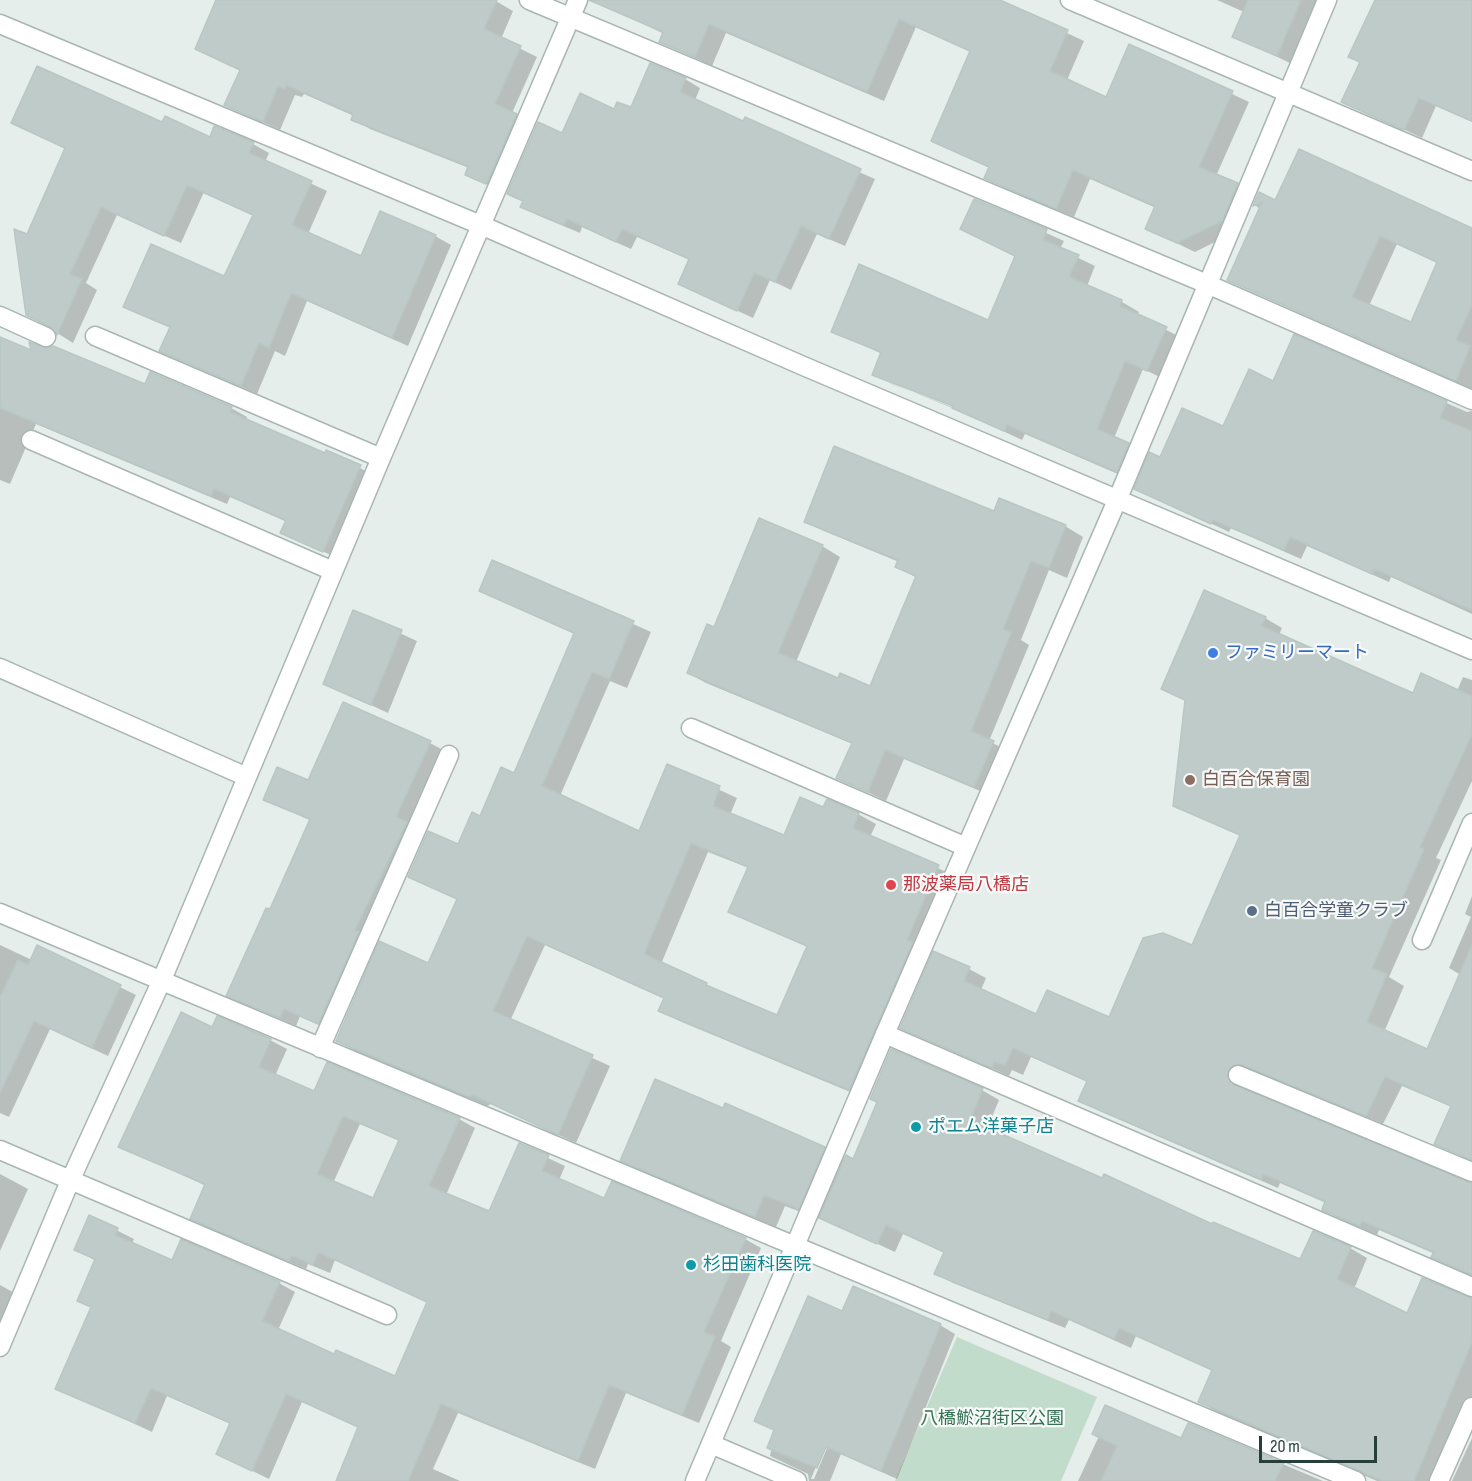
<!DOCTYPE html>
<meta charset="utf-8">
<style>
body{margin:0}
#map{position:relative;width:1472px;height:1481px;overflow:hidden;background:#e6eeeb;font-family:"Sofia Sans Condensed",sans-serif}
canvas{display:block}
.scale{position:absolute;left:1259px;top:1436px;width:118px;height:27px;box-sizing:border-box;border:3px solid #273e3b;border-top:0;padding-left:8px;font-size:18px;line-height:21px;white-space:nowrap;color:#273e3b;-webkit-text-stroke:4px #f7faf9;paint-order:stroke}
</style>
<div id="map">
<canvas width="1472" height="1481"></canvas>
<div class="scale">20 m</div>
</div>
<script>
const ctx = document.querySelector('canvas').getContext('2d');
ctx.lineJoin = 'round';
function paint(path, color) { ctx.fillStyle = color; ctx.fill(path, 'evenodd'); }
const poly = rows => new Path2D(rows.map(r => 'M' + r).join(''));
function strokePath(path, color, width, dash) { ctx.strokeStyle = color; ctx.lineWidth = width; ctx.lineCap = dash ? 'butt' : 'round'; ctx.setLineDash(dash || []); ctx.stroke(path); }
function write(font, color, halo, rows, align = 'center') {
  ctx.font = font + ' "Sofia Sans Condensed","Noto Sans JP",sans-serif'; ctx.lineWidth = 4.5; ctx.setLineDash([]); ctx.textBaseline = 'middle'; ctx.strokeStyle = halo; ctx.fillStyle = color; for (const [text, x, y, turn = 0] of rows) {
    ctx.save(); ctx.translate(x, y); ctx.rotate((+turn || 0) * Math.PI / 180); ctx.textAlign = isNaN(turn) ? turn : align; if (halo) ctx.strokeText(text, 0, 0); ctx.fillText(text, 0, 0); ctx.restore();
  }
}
paint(poly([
 [957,1337,1097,1397,1061,1481,895,1481]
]), '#c2dccc');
paint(poly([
 [217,0,494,0,513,11,501,39,537,57,512,113,533,125,504,193,467,174,469,168,370,129,353,119,354,116,304,94,302,97,295,95,280,130,226,105,242,71,214,58],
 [631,0,996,0,1084,41,1067,80,1106,99,1130,46,1249,102,1216,176,1254,195,1239,230,1195,252,1147,229,1156,208,1090,179,1074,217,1003,187,986,178,990,168,933,141,971,52,916,27,884,101,726,33,712,66,661,42,664,34,625,14],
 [1217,0,1321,0,1294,65,1234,36,1244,12],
 [1385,0,1472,0,1472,122,1436,106,1422,138,1343,101],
 [685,79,700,88,695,100,875,179,845,246,817,234,791,290,770,280,753,318,680,284,690,260,637,237,631,249,582,227,580,233,537,215,522,207,524,202,509,193,562,135,615,111,632,109],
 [13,123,162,124,210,139,253,144,269,153,265,162,327,191,308,234,362,258,435,236,451,245,408,346,307,301,285,356,275,351,257,394,161,350,171,328,125,306,225,278,254,216,204,192,181,243,117,215,86,283,97,290,73,343,27,314,27,236,66,149],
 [1259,194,1276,202,1472,228,1472,389,1229,280,1260,209,1255,205],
 [1397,244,1439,264,1412,324,1369,306],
 [975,201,1064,241,1060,249,1095,266,1087,286,1122,302,1139,312,1137,315,1184,339,1164,379,1143,369,1114,438,1145,454,1134,481,1025,434,1022,440,960,411,892,384,874,374,882,354,833,331,989,322,1016,257,961,229],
 [891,380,961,408,960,410,891,384],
 [1295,336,1467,412,1472,411,1472,614,1391,577,1389,582,1307,546,1301,559,1231,528,1229,532,1136,488,1161,459,1224,428,1274,383],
 [0,338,32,352,231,408,247,417,246,421,325,455,327,452,376,476,339,559,282,532,287,522,230,497,227,504,36,424,10,484,0,480],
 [995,513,1065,526,1083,537,1067,578,1049,570,1021,640,1029,645,989,741,1011,753,992,796,904,759,886,801,838,778,853,744,706,683,688,673,715,629,822,546,840,557,796,662,839,680,871,688,917,578,897,567,899,562,824,531,805,521],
 [493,561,651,632,627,688,610,681,560,796,640,833,668,766,737,798,730,815,785,837,824,809,858,814,876,824,870,837,955,876,867,1099,677,1020,660,1010,665,999,545,945,510,1021,610,1066,576,1143,491,1104,487,1106,355,1051,338,1041,429,965,458,900,410,876,459,846,515,775,575,634,481,591],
 [708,852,749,868,730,911,808,947,777,1017,661,964],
 [354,612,417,641,388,713,325,684],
 [1265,618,1282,628,1279,635,1413,695,1457,691,1463,677,1472,680,1472,781,1436,858,1441,860,1389,977,1404,986,1384,1032,1428,1051,1461,975,1449,968,1471,917,1465,914,1472,896,1472,1162,1436,1143,1452,1107,1402,1086,1383,1124,1261,1074,1249,1075,1243,1087,1248,1093,1472,1183,1472,1276,1433,1257,1435,1254,1379,1230,1377,1235,1340,1219,1323,1209,1326,1203,1280,1183,1278,1188,1097,1110,1080,1100,1088,1082,1031,1057,1023,1075,1012,1070,1009,1076,902,1028,969,969,986,978,981,990,1037,1016,1110,1019,1193,947,1241,836,1175,806,1186,701,1162,688],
 [430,743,445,751,334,1032,300,1016,296,1026,228,995,271,911,311,821,265,799],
 [0,945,32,960,38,947,136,995,108,1056,50,1029,9,1117,0,1113],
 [213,1029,270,1040,287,1049,275,1076,315,1093,459,1119,475,1128,446,1195,490,1213,520,1145,565,1166,559,1180,605,1200,745,1239,761,1248,721,1341,731,1347,699,1423,626,1393,595,1469,458,1413,433,1469,460,1481,348,1481,360,1428,302,1402,269,1479,218,1454,231,1424,167,1396,152,1432,57,1388,92,1308,79,1300,96,1261,75,1249,90,1217,134,1239,132,1244,173,1262,279,1283,295,1292,278,1330,335,1356,396,1377,429,1303,335,1260,330,1273,308,1264,306,1269,208,1228,192,1218,206,1186,120,1146],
 [360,1124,400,1141,374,1200,333,1183],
 [982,1090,999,1100,987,1129,1301,1261,1350,1248,1367,1258,1354,1289,1407,1315,1472,1299,1472,1428,1449,1481,1377,1481,1217,1412,1200,1402,1214,1371,1136,1336,1131,1348,1069,1320,1065,1328,953,1283,936,1274,945,1253,903,1234,895,1252,820,1217,819,1219,785,1206,776,1227,643,1172,622,1160,724,1110,824,1148,845,1160,854,1161],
 [0,1174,28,1189,0,1251],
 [0,1285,18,1295,0,1329],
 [842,1313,940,1325,955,1334,897,1479,841,1454,830,1481,809,1481,808,1474,770,1456,775,1431,756,1421],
 [827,1439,830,1441,814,1479,811,1479],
 [1189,1425,1323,1481,1078,1481,1099,1436,1182,1440],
 [1472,1438,1472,1481,1452,1481]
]), '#0003');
const building = poly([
 [216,0,497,0,484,29,521,46,495,104,517,114,486,184,465,175,468,166,351,120,353,114,286,85,285,89,278,86,263,122,224,105,240,70,195,49,216,0],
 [589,0,1000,0,1068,30,1050,71,1106,97,1129,44,1233,91,1199,167,1238,183,1222,221,1177,243,1145,229,1155,206,1073,170,1056,209,984,178,989,167,931,141,970,51,899,19,867,92,709,24,695,57,659,42,663,32,589,0],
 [1248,0,1301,0,1277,56,1232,37,1248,0],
 [1375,0,1472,0,1472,121,1419,98,1404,130,1341,102,1360,62,1348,57,1375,0],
 [650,63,686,78,680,92,743,121,745,117,861,169,829,239,801,226,775,282,754,273,737,311,678,284,689,259,622,229,616,242,567,219,564,225,520,207,523,201,507,194,538,122,562,133,580,93,614,109,617,102,631,107,650,63],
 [37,66,162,122,165,116,210,137,214,126,254,142,249,153,312,181,292,225,361,256,380,211,436,235,392,338,291,293,269,348,259,343,241,386,159,351,170,327,123,307,151,244,224,276,253,215,187,185,164,236,101,207,70,274,82,279,57,335,51,327,26,315,14,229,27,234,65,148,11,123,37,66],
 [1299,149,1472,228,1472,305,1456,340,1470,346,1456,381,1227,280,1262,202,1253,206,1259,192,1275,200,1299,149],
 [1380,236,1437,262,1411,322,1352,297,1380,236],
 [974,199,1047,229,1043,240,1079,255,1069,277,1122,300,1120,306,1167,327,1147,371,1125,361,1097,429,1129,443,1117,472,1007,425,1004,431,952,408,953,406,872,375,881,352,831,332,859,264,988,320,1015,256,960,229,974,199],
 [1294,334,1447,401,1440,418,1472,431,1472,610,1374,569,1372,574,1290,537,1284,550,1213,520,1211,524,1134,489,1149,452,1160,457,1182,408,1223,426,1249,369,1273,381,1294,334],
 [0,337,31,350,29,342,46,348,53,346,145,384,150,372,232,407,230,412,325,453,326,450,361,465,323,552,280,533,286,520,214,489,211,496,0,408,0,337],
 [834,446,994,511,999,498,1066,525,1049,568,1031,561,1003,629,1011,633,971,731,994,741,974,787,885,750,868,792,836,778,852,743,687,673,707,624,714,627,759,518,823,545,778,653,838,678,840,673,870,686,916,576,895,567,898,560,804,522,834,446],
 [492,560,634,621,609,679,592,672,542,786,639,831,667,764,720,786,713,806,784,835,800,797,823,807,827,799,859,813,853,828,939,865,907,940,913,942,849,1090,658,1011,664,998,527,936,493,1011,593,1055,558,1135,473,1095,469,1097,336,1041,379,941,428,963,457,899,408,877,428,831,458,844,472,812,480,816,501,767,514,773,574,633,479,591,492,560],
 [691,843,748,867,728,912,807,946,777,1015,706,985,707,983,644,954,691,843],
 [1204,590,1266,617,1262,626,1413,693,1421,673,1472,696,1472,734,1420,847,1424,849,1372,968,1387,974,1367,1022,1427,1049,1472,945,1472,1160,1434,1144,1451,1106,1385,1077,1366,1116,1242,1065,1232,1066,1227,1076,1234,1085,1472,1183,1472,1275,1431,1257,1434,1252,1362,1221,1360,1226,1322,1210,1325,1201,1263,1174,1261,1179,1078,1101,1087,1081,1013,1048,1005,1066,994,1061,992,1068,900,1028,933,951,970,967,964,981,1036,1014,1047,990,1109,1017,1143,938,1163,933,1192,945,1240,835,1173,806,1185,700,1161,689,1204,590],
 [353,610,402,630,371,705,323,684,353,610],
 [343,702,431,741,396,817,407,822,355,930,359,932,318,1024,284,1009,280,1018,226,996,266,908,270,909,310,819,263,800,277,767,308,780,343,702],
 [37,945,121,985,92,1048,34,1021,0,1093,0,997,18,960,28,965,37,945],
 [181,1012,212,1027,217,1016,271,1039,259,1067,314,1091,327,1062,460,1118,429,1186,489,1211,519,1143,549,1155,542,1171,604,1198,612,1181,746,1238,704,1332,715,1337,682,1415,609,1385,578,1461,441,1404,408,1481,336,1481,358,1427,286,1394,252,1471,216,1454,230,1423,151,1388,135,1423,55,1389,91,1307,77,1301,95,1259,74,1250,89,1215,118,1228,115,1235,172,1260,181,1239,280,1282,262,1321,334,1354,336,1350,395,1376,427,1302,318,1252,313,1265,292,1256,289,1261,190,1219,205,1184,118,1147,181,1012],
 [343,1116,399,1140,373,1198,317,1174,343,1116],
 [891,1049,983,1088,970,1120,1102,1178,1104,1174,1212,1224,1213,1222,1300,1259,1313,1231,1351,1247,1337,1279,1407,1313,1422,1278,1472,1298,1472,1342,1414,1481,1383,1481,1198,1402,1212,1370,1119,1328,1114,1339,1051,1311,1048,1320,934,1274,944,1252,886,1225,877,1244,819,1218,846,1155,853,1159,877,1102,870,1099,891,1049],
 [655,1079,723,1108,725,1103,825,1147,799,1209,764,1195,755,1217,620,1161,655,1079],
 [853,1286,941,1324,881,1471,826,1447,817,1468,767,1448,774,1430,754,1421,808,1296,842,1311,853,1286],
 [1105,1405,1181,1438,1188,1423,1284,1463,1275,1481,1101,1481,1117,1446,1092,1434,1105,1405]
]);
paint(building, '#bfcbc8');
strokePath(building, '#b9c7c3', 1.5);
const minor = poly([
 [529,0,1207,284,1472,400],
 [1070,0,1472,171],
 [0,24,483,226,801,365,1472,650],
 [0,316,46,337],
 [95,336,381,458],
 [31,440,333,571],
 [0,668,247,777],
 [691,728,966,847],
 [0,913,1356,1481],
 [1422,940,1472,823],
 [885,1034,1472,1287],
 [320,1048,449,755],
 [1238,1075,1472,1172],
 [0,1150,387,1315],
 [0,1347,70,1181,161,982,381,458,578,0],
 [711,1444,797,1481],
 [1439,1481,1472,1407]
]);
const tertiary = poly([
 [695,1481,885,1034,1118,498,1327,0]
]);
strokePath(minor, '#a9b6b3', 21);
strokePath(tertiary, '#a9b6b3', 21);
strokePath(minor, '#fff', 18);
strokePath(tertiary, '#fff', 18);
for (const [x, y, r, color] of [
 [1213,653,6,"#3f7fe0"],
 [1190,780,6,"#8d6e63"],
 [891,885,6,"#e0444e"],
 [1252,911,6,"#5c6f8a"],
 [916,1127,6,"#0f9aa8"],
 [691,1265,6,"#0f9aa8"]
]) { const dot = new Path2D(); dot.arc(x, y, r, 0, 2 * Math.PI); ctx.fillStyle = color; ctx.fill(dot); strokePath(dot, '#f7faf9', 2); }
write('18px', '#366cbe', '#f7faf9', [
 ["ファミリーマート",1225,653]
], 'left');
write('18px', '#785e54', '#f7faf9', [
 ["白百合保育園",1202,780]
], 'left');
write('18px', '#be3a42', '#f7faf9', [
 ["那波薬局八橋店",903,885]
], 'left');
write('18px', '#4e5e75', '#f7faf9', [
 ["白百合学童クラブ",1264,911]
], 'left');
write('18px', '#0d838f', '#f7faf9', [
 ["ポエム洋菓子店",928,1127],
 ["杉田歯科医院",703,1265]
], 'left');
write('18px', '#347254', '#f7faf9', [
 ["八橋鯲沼街区公園",992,1419]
]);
</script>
